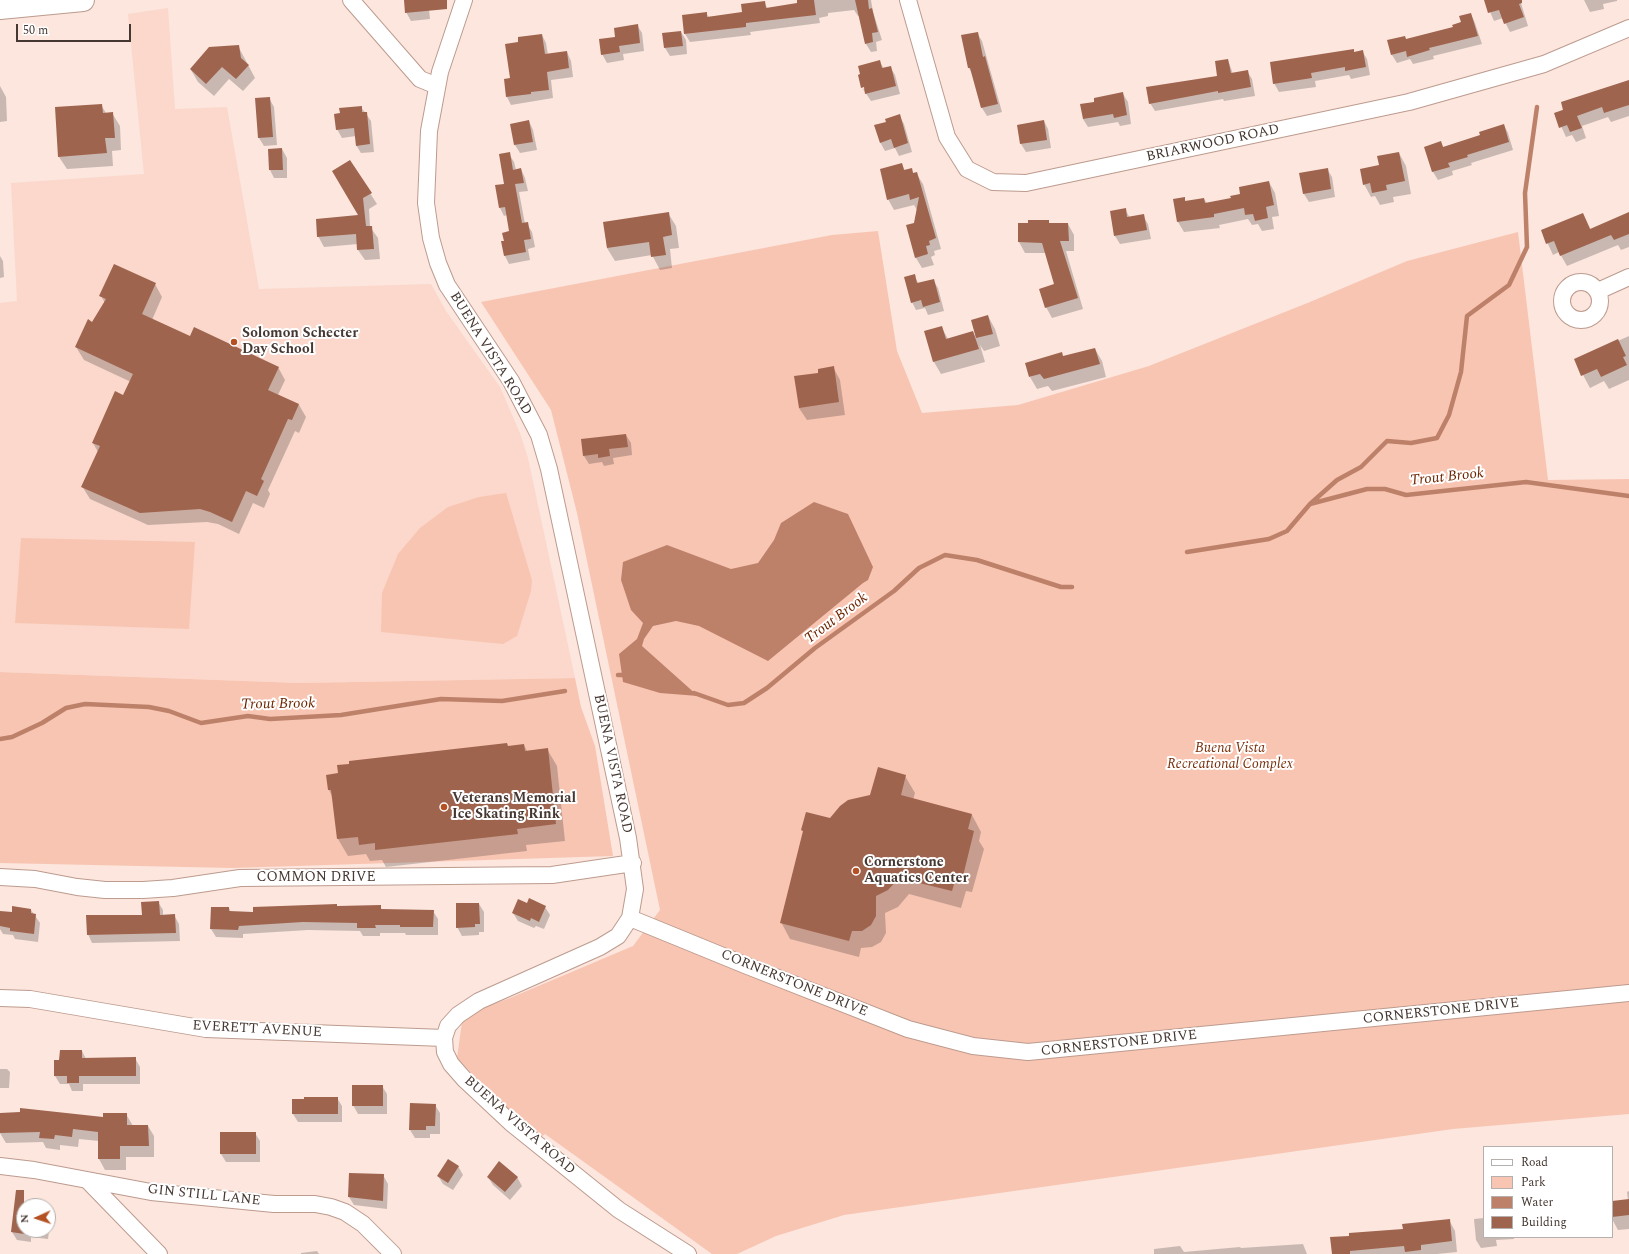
<!DOCTYPE html>
<style>
body{margin:0}
#map{position:relative;width:1629px;height:1254px;overflow:hidden;background:#fce6de;font-family:Spectral,serif}
canvas{display:block}
.legend{position:absolute;left:1483px;top:1146px;width:130px;height:92px;box-sizing:border-box;background:#fff;border:1px solid #b5afad;margin:0;padding:5px 7px;list-style:none;font-size:12px;color:#453731}
.legend li{display:flex;align-items:center;gap:8px;height:20px}
.legend b{width:20px;border:1px solid #b5afad}
.north{position:absolute;left:16px;top:1198px;width:40px;height:40px;box-sizing:border-box;background:#fff;border:1px solid #b5afad;border-radius:50%;rotate:267deg;font-size:11px;font-weight:700;line-height:16px;text-align:center;color:#453731}
.north::after{content:'';display:block;margin:auto;width:14px;height:18px;background:#b55022;clip-path:polygon(50% 0,100% 100%,50% 72%,0 100%)}
.scale{position:absolute;left:16px;top:24px;width:115px;height:18px;box-sizing:border-box;border:2px solid #453731;border-top:0;padding-left:5px;font-size:12px;line-height:14px;white-space:nowrap;color:#453731;-webkit-text-stroke:3px #fff;paint-order:stroke}
</style>
<div id="map">
<canvas width="1629" height="1254"></canvas>
<ul class="legend">
<li><b style="height:5px;background:#fff"></b>Road</li>
<li><b style="height:11px;background:#f8c5b2"></b>Park</li>
<li><b style="height:11px;background:#bd816a"></b>Water</li>
<li><b style="height:11px;background:#9e644e"></b>Building</li>
</ul>
<div class="north">N</div>
<div class="scale">50 m</div>
</div>
<script>
const ctx = document.querySelector('canvas').getContext('2d');
ctx.lineJoin = 'round';
function paint(path, color) { ctx.fillStyle = color; ctx.fill(path, 'evenodd'); }
const poly = rows => new Path2D(rows.map(r => 'M' + r).join(''));
function strokePath(path, color, width, dash) { ctx.strokeStyle = color; ctx.lineWidth = width; ctx.lineCap = dash ? 'butt' : 'round'; ctx.setLineDash(dash || []); ctx.stroke(path); }
function write(font, color, halo, rows, align = 'center') {
  ctx.font = font + ' Spectral,serif'; ctx.lineWidth = 4; ctx.setLineDash([]); ctx.textBaseline = 'middle'; ctx.strokeStyle = halo; ctx.fillStyle = color; for (const [text, x, y, turn = 0] of rows) {
    ctx.save(); ctx.translate(x, y); ctx.rotate((+turn || 0) * Math.PI / 180); ctx.textAlign = isNaN(turn) ? turn : align; if (halo) ctx.strokeText(text, 0, 0); ctx.fillText(text, 0, 0); ctx.restore();
  }
}
paint(poly([
 [168,8,175,109,227,107,259,289,431,284,446,311,500,387,520,433,528,458,575,678,299,683,0,672,0,303,17,301,11,183,144,174,128,14]
]), '#fbd8cb');
paint(poly([
 [878,231,897,351,922,413,1018,405,1149,366,1310,302,1407,261,1518,232,1548,480,1629,479,1629,1114,1453,1129,844,1215,776,1236,737,1254,712,1254,545,1134,536,1141,457,1058,463,1015,510,998,633,946,660,910,577,513,551,410,481,302,832,235],
 [506,493,532,580,531,591,517,636,503,644,381,632,382,593,398,554,420,528,448,507,479,497],
 [21,538,195,542,189,629,15,623],
 [0,672,299,683,575,678,581,707,595,746,613,856,232,868,0,863]
]), '#f8c5b2');
paint(poly([
 [814,502,848,514,873,567,868,580,863,583,768,661,699,626,676,621,653,626,644,639,642,646,698,696,660,693,623,682,619,654,637,639,643,623,631,610,621,580,623,562,667,545,731,569,758,563,774,540,781,523]
]), '#bd816a');
paint(poly([
 [405,0,428,0,430,19,411,21,406,12],
 [798,0,871,0,873,12,882,40,876,42,877,51,871,52,866,44,860,16,858,16,854,10,828,13,828,16,819,18,820,23,750,32,751,35,690,42,685,34,706,13,709,17,743,13,764,2,768,9,798,4],
 [1485,0,1520,0,1528,26,1510,32,1503,18,1494,21],
 [1584,0,1617,0,1617,1,1603,4,1604,9,1590,12],
 [1471,14,1475,23,1482,44,1433,56,1434,59,1413,64,1410,59,1397,63,1392,55,1406,40,1454,28],
 [637,25,642,33,644,51,623,54,624,60,607,63,602,54,616,38],
 [681,32,686,40,687,54,670,56,665,48],
 [977,33,982,41,1002,112,987,116,982,108,974,77,969,68],
 [542,35,546,43,548,55,567,52,571,61,573,77,551,80,553,98,511,105,507,97,520,43],
 [238,46,255,78,243,91,229,79,214,96,198,82,191,70],
 [1353,51,1354,53,1362,51,1367,59,1370,75,1351,79,1349,75,1315,81,1316,87,1279,92,1274,83],
 [1228,60,1233,74,1247,71,1252,79,1255,96,1224,101,1223,99,1155,111,1150,103,1219,76],
 [880,62,884,69,890,67,895,75,900,94,871,101,863,89,869,86,863,87,863,89,859,75],
 [1629,81,1629,116,1611,122,1608,117,1582,126,1586,138,1576,142,1572,135,1566,137,1555,113],
 [0,86,6,97,7,121,0,122],
 [1123,94,1128,102,1131,124,1120,126,1118,122,1088,127,1083,119,1096,103],
 [269,98,274,107,277,145,264,146,259,138],
 [101,105,106,113,112,113,120,126,121,150,112,151,113,166,67,169,59,157],
 [361,107,371,121,374,152,361,153,356,145,356,136,342,138,337,129],
 [899,115,904,124,912,152,899,156,895,148,885,151,880,142],
 [529,121,533,130,537,150,520,153,515,145],
 [1044,121,1048,129,1051,148,1026,152,1021,144,1018,125],
 [1504,125,1508,133,1513,150,1471,163,1472,165,1452,171,1453,175,1438,180,1433,172,1425,147,1441,143,1444,148,1481,136],
 [282,149,287,158,287,178,274,178,270,170],
 [1399,153,1406,166,1411,194,1393,197,1394,202,1380,205,1375,196,1371,197,1364,184,1380,166],
 [509,154,514,162,516,170,521,169,525,178,528,191,519,192,525,224,527,224,532,232,535,247,528,249,530,260,509,264,505,256,505,241,511,232,507,215,504,216,500,208],
 [350,162,377,204,369,209,370,227,378,238,380,259,365,260,358,250,358,244,324,247,318,236,360,216],
 [902,164,905,171,911,169,914,174,916,173,923,184,941,249,934,251,935,255,931,257,934,265,922,268,916,258,914,224,917,210,914,205,894,210,888,199],
 [1327,169,1332,177,1335,197,1309,202,1304,194],
 [1269,182,1275,193,1279,216,1272,217,1274,229,1262,231,1258,224,1252,225,1248,219,1219,225,1220,228,1184,232,1178,222,1184,198,1186,202,1204,199,1207,203,1232,199],
 [1125,209,1130,218,1143,216,1148,224,1151,239,1120,244,1115,236,1111,212],
 [668,213,676,226,679,248,670,249,672,268,660,270,652,255,615,261,607,248,604,223],
 [1583,214,1591,230,1629,214,1629,247,1621,250,1618,245,1567,266,1559,252,1553,255,1542,231],
 [1048,221,1050,224,1068,224,1074,235,1074,251,1066,251,1083,309,1052,318,1046,307,1055,285,1046,253,1025,253,1019,242],
 [0,256,3,261,4,277,0,278],
 [914,276,919,284,933,280,938,288,944,311,928,315,925,308,916,310,912,302],
 [155,284,162,297,152,320,190,338,278,367,285,380,278,395,299,405,306,417,299,433,295,431,268,490,270,494,264,508,253,503,239,534,218,524,207,522,148,525,90,499,82,486,98,452,93,443,124,396,131,382,84,360,76,347,105,303,101,296],
 [988,316,995,329,1000,346,984,351,980,345,985,362,941,374,934,362,942,328,948,339,973,332,976,338,972,321],
 [1629,336,1629,380,1609,389,1604,381,1590,388,1575,360],
 [1095,349,1102,361,1106,377,1052,391,1048,386,1037,389,1030,377],
 [833,367,840,380,845,415,807,420,799,408,819,374],
 [626,435,631,443,632,455,613,458,614,464,604,466,602,462,589,464,584,456,582,440],
 [524,745,527,751,547,749,557,766,565,841,526,845,527,851,386,867,382,860,370,861,366,854,348,856,338,839,333,798,329,790,327,776],
 [905,776,915,793,913,800,972,815,981,832,979,841,984,849,972,892,966,891,961,908,909,894,898,907,885,913,886,933,881,942,872,947,861,948,859,957,790,939,781,922,804,833,802,830,830,819],
 [158,902,163,910,163,916,174,915,179,924,180,941,92,943,88,934,143,916],
 [479,904,484,912,484,932,479,932,479,935,462,936,457,927],
 [528,904,545,907,550,915,544,929,536,926,534,928,518,921,513,913],
 [380,906,382,910,433,911,438,919,438,935,406,935,405,933,380,933,380,936,363,936,360,931,308,930,243,934,243,938,216,937,211,929,229,908,231,912,254,914],
 [31,910,40,923,38,942,15,939,13,935,3,934,0,929,0,912,13,913],
 [82,1051,86,1059,135,1058,140,1067,140,1084,83,1084,83,1091,72,1091,69,1084,60,1084,55,1076,60,1061],
 [0,1069,7,1069,10,1072,9,1088,0,1088],
 [382,1086,387,1094,387,1114,358,1114,353,1105],
 [337,1098,342,1106,342,1122,298,1122,293,1114],
 [411,1104,435,1105,440,1113,440,1134,430,1134,430,1138,415,1138,410,1130],
 [0,1114,104,1118,126,1114,133,1126,148,1126,154,1136,154,1157,126,1157,126,1170,105,1170,99,1159,99,1141,79,1139,78,1147,60,1145,60,1150,46,1148,43,1142,6,1143,0,1133],
 [255,1133,260,1141,260,1162,226,1162,221,1154],
 [458,1166,463,1175,453,1190,443,1184,438,1176],
 [383,1175,388,1184,387,1209,354,1205,349,1197],
 [488,1177,517,1177,522,1186,510,1200,493,1185],
 [1629,1191,1629,1229,1618,1230,1612,1219,1612,1202,1628,1200,1627,1192],
 [24,1209,24,1230,48,1230,48,1220,50,1223,48,1239,31,1237,31,1242,17,1240,12,1232],
 [1484,1218,1484,1237,1514,1237,1514,1239,1496,1240,1497,1246,1481,1248,1476,1240,1474,1219],
 [1449,1220,1455,1231,1457,1252,1437,1254,1333,1254,1404,1230],
 [1303,1244,1307,1254,1154,1254,1154,1249,1180,1246,1184,1252,1240,1247,1241,1248],
 [317,1251,319,1254,301,1254,301,1253]
]), '#0003');
strokePath(poly([
 [1310,504,1337,480,1361,467,1387,441,1411,443,1437,438,1449,415,1461,372,1467,316,1509,285,1527,247,1525,193,1537,107],
 [1187,552,1269,539,1287,531,1310,504,1367,489,1385,489,1406,495,1526,482,1629,496],
 [618,675,628,675],
 [694,693,728,705,744,703,767,688,815,648,894,591,919,568,945,555,977,560,1061,587,1072,587],
 [0,739,12,737,42,723,66,708,85,704,149,707,169,711,201,723,248,716,270,719,341,715,441,699,502,701,565,691]
]), '#bd816a', 4.5);
paint(poly([
 [404,0,447,0,447,9,405,13],
 [797,0,814,0,816,15,746,23,746,27,684,34,682,15,707,12,707,17,742,12,741,4,765,1,766,8,797,3],
 [855,0,868,0,869,9,872,8,878,32,872,33,873,42,865,44],
 [1484,0,1522,0,1522,3,1519,4,1524,17,1504,24,1499,10,1488,13],
 [1471,13,1478,36,1429,48,1430,50,1407,57,1406,51,1391,55,1387,40,1405,36,1406,39,1453,27,1452,25,1461,22,1459,16],
 [638,24,640,43,619,46,620,52,601,55,599,39,615,37,614,28],
 [681,31,683,46,664,48,662,33],
 [978,32,983,57,985,56,998,104,981,108,970,68,968,68,961,35],
 [542,34,545,54,567,51,569,68,547,72,549,90,531,92,531,94,506,97,504,79,510,78,505,44,518,42,518,37],
 [239,45,241,58,249,65,236,79,222,67,206,84,190,69,209,47],
 [1354,49,1354,52,1363,50,1366,67,1345,71,1345,67,1311,73,1312,78,1273,84,1270,62],
 [1228,59,1231,73,1248,70,1251,87,1218,93,1218,91,1149,104,1146,87,1217,76,1215,61],
 [880,60,882,68,891,66,896,86,865,94,864,87,861,88,858,75,860,74,858,66],
 [1629,80,1629,105,1604,113,1602,107,1577,116,1582,128,1570,132,1567,125,1559,128,1554,113,1563,110,1561,102],
 [1123,92,1127,115,1114,118,1113,114,1083,119,1080,104,1094,102,1094,98],
 [270,97,273,137,258,138,255,98],
 [102,104,103,113,113,112,115,138,105,138,107,153,58,157,55,107],
 [362,106,362,112,367,112,370,144,356,146,354,128,336,130,334,114,340,113,339,108],
 [900,114,908,143,894,148,891,139,880,143,874,125,886,122,885,119],
 [529,120,533,142,514,145,510,124],
 [1044,120,1047,140,1020,144,1017,125],
 [1504,124,1509,142,1467,155,1468,157,1448,163,1450,167,1432,172,1424,147,1441,141,1443,147,1480,135,1479,132],
 [282,148,283,170,269,170,268,149],
 [510,152,513,170,521,168,524,183,515,184,522,223,528,222,531,239,524,240,526,252,504,256,501,241,504,241,502,233,509,231,505,207,499,208,495,185,504,184,499,154],
 [1399,152,1405,181,1386,185,1387,190,1372,193,1370,183,1363,185,1360,169,1379,165,1377,156],
 [350,160,372,193,363,198,366,226,372,226,374,249,357,250,356,234,317,237,316,219,358,215,332,171],
 [902,163,904,170,912,168,913,173,917,172,936,238,929,241,930,245,926,246,928,254,915,258,906,225,914,223,919,197,910,200,909,194,887,200,880,169],
 [1328,168,1331,189,1303,194,1299,173],
 [1269,181,1274,205,1266,207,1268,218,1255,221,1253,214,1245,215,1244,208,1214,214,1214,217,1177,222,1173,199,1185,197,1185,201,1204,198,1205,203,1231,198,1230,196,1240,194,1239,187],
 [1126,208,1127,217,1144,214,1147,230,1114,236,1110,211],
 [669,212,672,235,663,237,666,255,651,257,649,242,607,248,603,222],
 [1629,212,1629,234,1614,240,1611,235,1560,256,1554,241,1546,244,1541,230,1583,213,1590,229],
 [1028,220,1049,220,1049,223,1068,223,1069,241,1060,241,1078,298,1045,308,1039,289,1054,284,1042,243,1018,242,1018,223,1028,223],
 [114,264,156,283,142,314,190,336,194,327,279,367,268,390,299,404,292,420,288,419,261,479,264,481,257,496,246,491,232,522,210,512,200,509,140,513,81,487,100,446,92,443,115,391,123,395,133,374,75,347,88,319,92,322,106,299,99,296],
 [915,274,917,283,934,279,940,302,923,307,921,300,911,303,904,277],
 [988,315,993,334,976,338,971,320],
 [942,326,946,339,973,331,979,349,933,362,924,331],
 [1618,339,1626,356,1623,357,1627,365,1601,377,1597,369,1581,376,1574,359],
 [1095,348,1100,364,1044,379,1040,374,1029,377,1025,363,1062,352,1063,356],
 [834,366,839,402,799,408,794,376,818,373,818,369],
 [626,434,628,447,609,449,610,456,598,458,598,454,583,456,581,439],
 [507,743,508,746,524,744,525,751,548,748,556,824,517,829,518,834,375,850,375,843,359,845,358,837,337,839,331,790,328,790,326,775,338,773,337,765,349,764,349,761],
 [878,767,906,775,901,795,972,814,968,829,974,831,963,876,957,874,952,891,899,878,888,890,876,896,876,916,871,925,862,931,852,931,849,941,780,923,803,831,801,830,806,812,830,818,840,806,848,800,870,795],
 [529,898,546,906,539,922,531,918,530,921,512,913,518,899,527,903],
 [159,901,160,915,175,914,176,933,87,935,86,915,142,915,141,902],
 [456,903,479,903,480,924,475,924,475,927,456,928],
 [337,904,337,906,381,905,381,909,434,910,433,927,400,927,400,925,375,925,376,928,357,928,357,923,303,922,239,926,238,930,210,929,211,907,229,907,229,911,253,912,253,907],
 [12,906,31,909,31,913,36,914,34,934,10,931,10,928,0,926,0,911,12,912],
 [60,1050,82,1050,82,1058,136,1057,136,1076,79,1076,79,1083,67,1083,67,1076,54,1076,54,1060,59,1060],
 [352,1085,383,1085,383,1106,352,1106],
 [304,1097,338,1097,338,1114,292,1114,292,1099,304,1099],
 [410,1103,436,1104,435,1126,426,1126,426,1130,409,1130],
 [20,1108,103,1117,103,1113,127,1113,127,1125,148,1125,149,1146,120,1146,120,1159,98,1159,98,1132,73,1129,72,1137,55,1135,54,1139,39,1138,40,1132,0,1133,0,1113,20,1112],
 [220,1132,256,1132,256,1154,220,1154],
 [448,1159,459,1166,448,1183,437,1176],
 [499,1161,518,1177,505,1192,487,1177],
 [349,1173,384,1174,383,1201,348,1197],
 [16,1190,24,1190,24,1234,11,1232],
 [1629,1199,1629,1215,1612,1217,1612,1201],
 [1450,1219,1452,1241,1421,1245,1421,1250,1405,1252,1404,1246,1350,1251,1350,1254,1332,1254,1330,1237,1349,1236,1349,1233,1403,1229,1402,1224]
]), '#9e644e');
const minor = poly([
 [351,0,420,79,437,86],
 [464,0,440,72,429,131,426,203,431,238,438,263,447,285,511,381,539,435,549,469,628,838,635,889,630,918,618,936,600,947,479,1001,458,1015,448,1026,444,1038,445,1052,451,1064,465,1080,511,1123,619,1210,688,1254],
 [908,0,947,137,967,169,993,182,1026,183,1409,102,1544,64,1629,28],
 '1562 301a19 19 0 1 1 38 0a19 19 0 1 1-38 0Z',
 [1598,291,1629,277],
 [0,877,35,879,77,887,105,890,143,890,173,888,240,878,552,875,633,863],
 [630,918,745,965,908,1029,973,1046,1028,1052,1629,993],
 [0,998,30,999,206,1029,444,1038],
 [0,1166,34,1170,151,1192,274,1204,315,1204,331,1207,345,1212,363,1224,393,1254],
 [88,1181,159,1254]
]);
const secondary = poly([
 [0,8,83,0]
]);
strokePath(minor, '#bd9b8e', 18);
strokePath(secondary, '#bd9b8e', 24);
strokePath(minor, '#fff', 16);
strokePath(secondary, '#fff', 22);
for (const [x, y, r, color] of [
 [234,342,4,"#b55022"],
 [444,807,4,"#b55022"],
 [856,871,4,"#b55022"]
]) { const dot = new Path2D(); dot.arc(x, y, r, 0, 2 * Math.PI); ctx.fillStyle = color; ctx.fill(dot); strokePath(dot, '#fff', 1.5); }
write('14px', '#453731', '#fff', [
 ["BRIARWOOD ROAD",1213,144,-12],
 ["BUENA VISTA ROAD",490,354,58],
 ["BUENA VISTA ROAD",612,764,78],
 ["COMMON DRIVE",316,878],
 ["CORNERSTONE DRIVE",794,984,22],
 ["CORNERSTONE DRIVE",1441,1012,-6],
 ["EVERETT AVENUE",257,1030,3],
 ["CORNERSTONE DRIVE",1119,1044,-6],
 ["BUENA VISTA ROAD",519,1126,41],
 ["GIN STILL LANE",204,1196,6]
]);
write('bold 14px', '#453731', '#fff', [
 ["Solomon Schecter",242,334],
 ["Day School",242,350],
 ["Veterans Memorial",452,799],
 ["Ice Skating Rink",452,815],
 ["Cornerstone",864,863],
 ["Aquatics Center",864,879]
], 'left');
write('italic 14px', '#782f0c', '#fff', [
 ["Buena Vista",1230,749],
 ["Recreational Complex",1230,765]
]);
write('italic 15px', '#6e2500', '#fff', [
 ["Trout Brook",1447,478,-6],
 ["Trout Brook",837,619,-37],
 ["Trout Brook",278,705,-1]
]);
</script>
